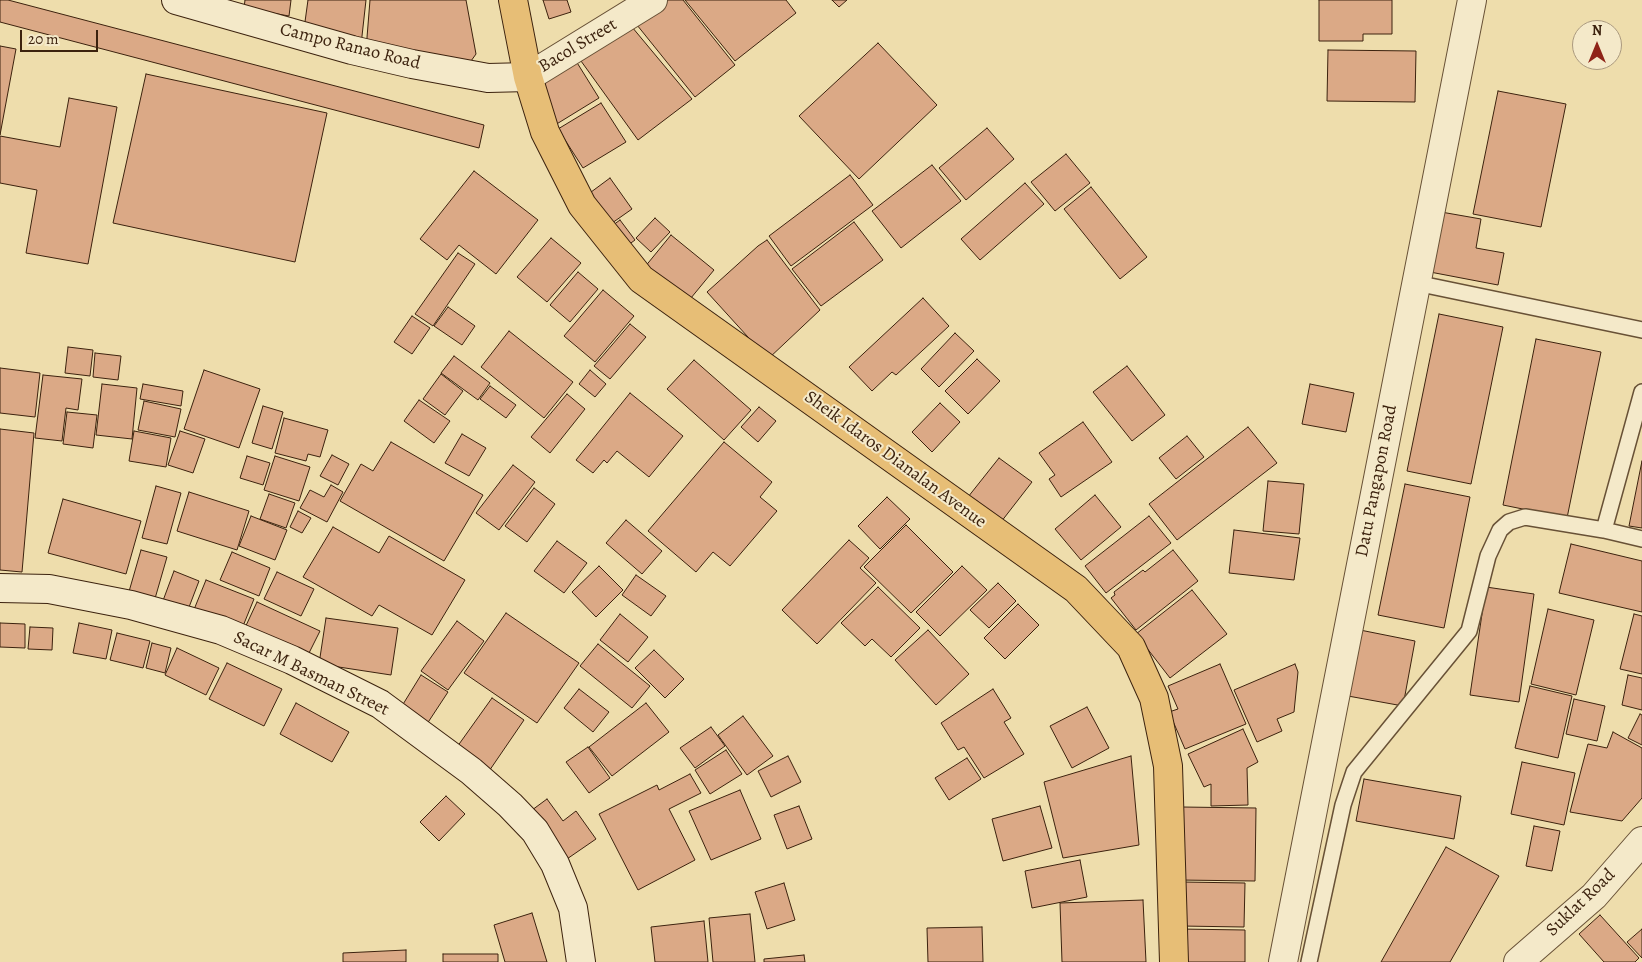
<!DOCTYPE html>
<style>
body{margin:0}
#map{position:relative;width:1642px;height:962px;overflow:hidden;background:#eeddac;font-family:Alegreya,serif}
canvas{display:block}
.north{position:absolute;left:1572px;top:20px;width:50px;height:50px;box-sizing:border-box;background:#f4e9c9;border:1px solid #aa997e;border-radius:50%;rotate:0deg;font-size:14px;font-weight:700;line-height:20px;text-align:center;color:#3c220e}
.north::after{content:'';display:block;margin:auto;width:18px;height:22px;background:#8f2418;clip-path:polygon(50% 0,100% 100%,50% 72%,0 100%)}
.scale{position:absolute;left:20px;top:30px;width:78px;height:22px;box-sizing:border-box;border:2px solid #3c220e;border-top:0;padding-left:6px;font-size:15px;line-height:18px;white-space:nowrap;color:#3c220e;-webkit-text-stroke:4px #f4e9c9;paint-order:stroke}
</style>
<div id="map">
<canvas width="1642" height="962"></canvas>
<div class="north">N</div>
<div class="scale">20 m</div>
</div>
<script>
const ctx = document.querySelector('canvas').getContext('2d');
ctx.lineJoin = 'round';
function paint(path, color) { ctx.fillStyle = color; ctx.fill(path, 'evenodd'); }
const poly = rows => new Path2D(rows.map(r => 'M' + r).join(''));
function strokePath(path, color, width, dash) { ctx.strokeStyle = color; ctx.lineWidth = width; ctx.lineCap = dash ? 'butt' : 'round'; ctx.setLineDash(dash || []); ctx.stroke(path); }
function write(font, color, halo, rows, align = 'center') {
  ctx.font = font + ' Alegreya,serif'; ctx.lineWidth = 4; ctx.setLineDash([]); ctx.textBaseline = 'middle'; ctx.strokeStyle = halo; ctx.fillStyle = color; for (const [text, x, y, turn = 0] of rows) {
    ctx.save(); ctx.translate(x, y); ctx.rotate((+turn || 0) * Math.PI / 180); ctx.textAlign = isNaN(turn) ? turn : align; if (halo) ctx.strokeText(text, 0, 0); ctx.fillText(text, 0, 0); ctx.restore();
  }
}
const building = poly([
 [0,0,8,0,484,125,479,148,0,22,0,0],
 [245,0,291,0,289,16,244,8,245,0],
 [308,0,366,0,361,45,304,29,308,0],
 [370,0,466,0,476,54,471,61,366,50,370,0],
 [543,0,567,0,571,12,549,19,543,0],
 [668,0,683,0,735,65,695,97,637,25,668,0],
 [685,0,786,0,796,13,735,61,685,0],
 [832,0,847,0,839,7,832,0],
 [1319,0,1392,0,1392,34,1363,34,1363,41,1319,41,1319,0],
 [632,27,692,99,638,140,581,61,632,27],
 [878,43,937,105,859,179,799,116,878,43],
 [0,46,16,49,0,135,0,46],
 [1328,50,1416,51,1415,102,1327,101,1328,50],
 [576,61,599,98,555,125,540,83,576,61],
 [146,74,327,113,295,262,113,223,146,74],
 [1498,91,1566,104,1541,227,1473,214,1498,91],
 [69,98,117,107,88,264,26,253,37,190,0,183,0,136,60,147,69,98],
 [601,103,626,142,583,168,558,129,601,103],
 [987,128,1014,159,966,200,939,168,987,128],
 [1066,154,1090,183,1055,211,1031,182,1066,154],
 [932,165,961,201,901,248,872,211,932,165],
 [474,171,538,220,496,274,459,245,447,260,420,239,474,171],
 [850,175,873,205,791,266,769,236,850,175],
 [610,178,632,209,605,228,583,198,610,178],
 [1025,183,1044,204,980,260,961,239,1025,183],
 [1091,187,1147,257,1120,279,1064,209,1091,187],
 [1441,212,1481,219,1476,248,1504,253,1498,285,1430,272,1441,212],
 [655,218,670,232,651,252,636,238,655,218],
 [620,220,635,240,620,251,605,231,620,220],
 [854,222,883,260,821,306,792,269,854,222],
 [671,235,714,270,686,304,644,268,671,235],
 [551,238,581,263,547,302,517,277,551,238],
 [767,240,820,310,768,359,707,292,758,246,767,240],
 [458,253,475,264,433,326,415,314,458,253],
 [578,272,598,289,570,322,550,305,578,272],
 [603,290,634,316,595,362,564,336,603,290],
 [923,298,949,326,896,375,892,372,872,391,849,367,923,298],
 [448,307,475,326,462,345,434,326,448,307],
 [1439,314,1503,327,1471,484,1407,471,1439,314],
 [412,316,430,328,412,354,394,342,412,316],
 [630,324,646,337,610,379,594,366,630,324],
 [509,331,573,382,544,418,481,367,509,331],
 [955,333,974,351,939,387,921,369,955,333],
 [1536,339,1601,352,1567,518,1503,505,1536,339],
 [68,347,93,350,90,376,65,373,68,347],
 [95,353,121,356,118,380,93,377,95,353],
 [454,356,490,383,478,400,441,373,454,356],
 [977,359,1000,381,968,414,945,391,977,359],
 [694,360,751,410,724,440,667,389,694,360],
 [1127,366,1165,415,1132,441,1093,392,1127,366],
 [0,368,40,373,35,417,0,413,0,368],
 [204,370,260,389,239,448,184,429,204,370],
 [590,370,606,384,595,397,579,384,590,370],
 [441,374,463,391,445,415,423,399,441,374],
 [43,375,82,379,78,410,66,408,62,441,35,438,43,375],
 [102,384,137,388,132,439,96,435,102,384],
 [143,384,183,391,181,406,140,399,143,384],
 [1310,384,1354,393,1346,432,1302,424,1310,384],
 [490,386,516,405,506,418,480,399,490,386],
 [630,393,683,436,649,477,617,451,607,463,604,460,593,473,576,460,630,393],
 [567,394,585,409,550,453,531,437,567,394],
 [419,400,450,421,434,443,404,421,419,400],
 [144,401,181,409,175,437,138,430,144,401],
 [940,403,960,422,932,452,912,432,940,403],
 [263,406,283,412,272,449,252,443,263,406],
 [759,407,776,421,758,442,741,427,759,407],
 [67,412,97,415,93,448,63,444,67,412],
 [284,418,328,430,320,457,308,454,306,461,275,453,284,418],
 [1083,422,1112,462,1061,497,1049,479,1055,475,1039,453,1083,422],
 [1248,427,1277,463,1177,540,1149,504,1248,427],
 [0,429,34,433,22,572,0,570,0,429],
 [134,431,171,438,166,467,129,461,134,431],
 [180,431,205,439,193,473,168,465,180,431],
 [462,434,486,448,469,476,445,463,462,434],
 [1187,436,1204,457,1176,479,1159,458,1187,436],
 [391,442,483,495,444,561,340,501,361,464,373,471,391,442],
 [724,442,772,482,760,497,777,511,730,566,713,552,696,572,648,531,724,442],
 [332,455,349,464,338,485,320,476,332,455],
 [247,456,270,463,263,485,240,478,247,456],
 [275,456,310,467,299,501,264,490,275,456],
 [999,458,1032,482,1001,522,968,497,999,458],
 [1642,461,1642,528,1629,526,1642,461],
 [513,465,535,482,499,530,476,513,513,465],
 [1268,481,1304,484,1299,534,1263,531,1268,481],
 [1405,484,1470,497,1444,628,1378,615,1405,484],
 [331,485,343,492,327,522,300,508,310,490,324,497,331,485],
 [156,486,181,493,167,544,142,538,156,486],
 [534,488,555,504,527,542,505,526,534,488],
 [189,492,249,511,237,550,177,531,189,492],
 [269,494,295,503,286,528,260,519,269,494],
 [1095,495,1121,527,1081,560,1055,529,1095,495],
 [887,497,910,519,880,549,858,526,887,497],
 [63,499,141,521,126,574,48,553,63,499],
 [298,511,311,518,302,533,290,527,298,511],
 [251,516,287,530,275,560,239,546,251,516],
 [1149,516,1171,543,1106,593,1085,566,1149,516],
 [626,520,662,551,642,574,606,543,626,520],
 [906,525,953,572,911,613,864,567,906,525],
 [333,527,379,553,389,536,465,580,432,635,379,605,372,616,303,577,333,527],
 [1234,530,1300,538,1294,580,1229,573,1234,530],
 [849,540,869,558,860,568,876,583,817,644,782,610,849,540],
 [557,541,587,563,564,593,534,571,557,541],
 [1571,544,1642,561,1642,612,1559,593,1571,544],
 [141,550,167,557,154,602,128,595,141,550],
 [1173,550,1198,581,1136,630,1111,598,1115,595,1114,592,1143,570,1145,572,1173,550],
 [232,552,270,568,259,596,220,580,232,552],
 [599,566,623,590,596,617,572,592,599,566],
 [962,566,987,590,940,636,916,612,962,566],
 [174,571,199,581,186,615,161,606,174,571],
 [277,572,314,589,301,616,264,599,277,572],
 [636,575,666,596,651,616,622,595,636,575],
 [206,580,254,599,241,631,193,612,206,580],
 [998,583,1016,601,989,628,970,610,998,583],
 [878,587,920,628,891,657,872,639,865,646,841,623,878,587],
 [1486,587,1534,594,1519,702,1470,695,1486,587],
 [1192,590,1227,634,1170,678,1136,634,1192,590],
 [257,602,320,631,305,661,243,632,257,602],
 [1018,604,1039,625,1005,659,984,638,1018,604],
 [1548,609,1594,620,1576,695,1531,684,1548,609],
 [506,613,579,663,537,723,464,673,506,613],
 [620,614,648,637,628,662,600,640,620,614],
 [1634,614,1642,616,1642,674,1620,669,1634,614],
 [326,618,398,628,391,675,319,664,326,618],
 [457,621,484,641,448,690,421,671,457,621],
 [0,623,25,624,25,648,0,647,0,623],
 [79,623,112,630,106,659,73,653,79,623],
 [30,627,53,628,52,650,28,649,30,627],
 [928,630,969,674,936,705,895,660,928,630],
 [1360,630,1415,641,1403,706,1348,696,1360,630],
 [117,633,150,641,143,668,110,660,117,633],
 [152,643,171,648,165,673,146,668,152,643],
 [598,644,650,686,632,708,580,666,598,644],
 [177,648,219,668,206,695,165,675,177,648],
 [654,650,684,679,665,698,635,668,654,650],
 [227,663,282,689,264,726,209,699,227,663],
 [1220,664,1246,724,1185,749,1169,712,1178,709,1168,686,1220,664],
 [1295,664,1298,672,1294,712,1277,719,1282,731,1257,742,1234,690,1295,664],
 [421,675,448,692,423,730,397,714,421,675],
 [1628,675,1642,678,1642,710,1622,705,1628,675],
 [1530,686,1572,696,1558,758,1515,748,1530,686],
 [579,689,609,712,593,732,564,708,579,689],
 [993,689,1011,718,1004,722,1024,754,984,778,964,747,958,750,941,723,993,689],
 [492,698,524,720,485,777,452,754,492,698],
 [1574,699,1605,706,1597,741,1566,734,1574,699],
 [296,703,349,732,332,762,280,734,296,703],
 [646,703,669,732,612,776,589,747,646,703],
 [1087,707,1109,748,1072,768,1050,726,1087,707],
 [1640,714,1642,715,1642,745,1628,738,1640,714],
 [743,716,773,756,747,775,718,735,743,716],
 [711,727,725,746,695,768,680,748,711,727],
 [1243,729,1258,762,1247,768,1248,805,1211,806,1211,784,1204,787,1188,754,1243,729],
 [1613,732,1642,748,1642,798,1622,821,1570,812,1588,744,1607,748,1613,732],
 [588,747,610,778,589,793,566,762,588,747],
 [726,750,742,774,710,794,695,770,726,750],
 [788,756,801,782,771,797,758,771,788,756],
 [1131,756,1139,845,1063,858,1044,782,1131,756],
 [967,758,981,779,949,800,935,778,967,758],
 [1522,762,1575,773,1564,825,1511,814,1522,762],
 [690,774,701,793,669,809,695,860,638,890,599,814,657,785,659,790,690,774],
 [1364,779,1461,796,1454,839,1356,821,1364,779],
 [740,790,761,839,711,860,689,811,740,790],
 [446,796,465,814,439,841,420,822,446,796],
 [547,799,563,821,576,811,596,839,564,861,528,813,547,799],
 [799,806,812,839,787,849,774,815,799,806],
 [1040,806,1052,848,1003,861,992,819,1040,806],
 [1181,807,1256,808,1255,881,1179,880,1181,807],
 [1534,826,1560,831,1552,871,1526,866,1534,826],
 [1446,847,1499,876,1450,962,1381,962,1446,847],
 [1080,860,1087,897,1032,908,1025,871,1080,860],
 [1181,882,1245,883,1244,927,1181,926,1181,882],
 [784,883,795,920,767,929,755,892,784,883],
 [1143,900,1146,962,1062,962,1060,903,1143,900],
 [532,913,547,962,505,962,494,925,532,913],
 [750,914,755,962,713,962,709,918,750,914],
 [1600,915,1639,958,1635,962,1604,962,1579,934,1600,915],
 [704,921,708,962,655,962,651,927,704,921],
 [982,927,983,962,928,962,927,928,982,927],
 [1179,929,1245,930,1245,962,1179,962,1179,929],
 [1642,929,1642,958,1627,942,1642,929],
 [406,950,406,962,343,962,343,953,406,950],
 [443,954,498,954,498,962,443,962,443,954],
 [804,955,805,962,764,962,764,959,804,955]
]);
paint(building, '#dba986');
strokePath(building, '#3c220e', 1);
const service = poly([
 [1416,283,1642,330],
 [1604,530,1642,392],
 [1309,962,1343,805,1354,772,1469,631,1488,556,1500,530,1509,522,1525,517,1604,530,1642,539]
]);
const minor = poly([
 [528,77,653,0],
 [1283,962,1472,0],
 [1518,962,1594,896,1642,841]
]);
const secondary = poly([
 [176,0,352,50,412,64,488,78,528,77],
 [0,588,49,589,131,605,221,630,292,660,380,704,471,771,510,805,535,831,555,864,573,908,581,962]
]);
const primary = poly([
 [513,0,528,77,545,132,582,205,641,279,1076,589,1131,647,1154,698,1168,766,1174,962]
]);
strokePath(service, '#685136', 18);
strokePath(minor, '#685136', 30);
strokePath(secondary, '#3c220e', 30);
strokePath(primary, '#3c220e', 30);
strokePath(service, '#f4e9c9', 15);
strokePath(minor, '#f4e9c9', 28);
strokePath(secondary, '#f4e9c9', 28);
strokePath(primary, '#e7be76', 28);
write('18px', '#3c220e', '#f4e9c9', [
 ["Bacol Street",578,46,-31],
 ["Campo Ranao Road",350,47,14],
 ["Sheik Idaros Dianalan Avenue",895,460,36],
 ["Datu Pangapon Road",1377,481,-79],
 ["Sacar M Basman Street",311,674,26],
 ["Suklat Road",1581,903,-44]
]);
</script>
